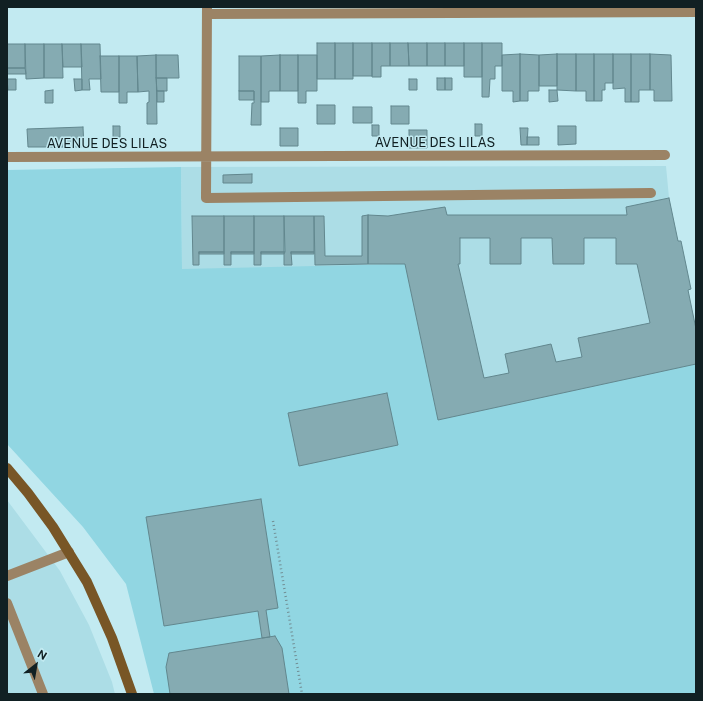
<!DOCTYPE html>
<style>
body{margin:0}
#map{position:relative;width:703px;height:701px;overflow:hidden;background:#c2eaf1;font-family:"Public Sans",sans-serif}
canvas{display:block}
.frame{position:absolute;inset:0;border:8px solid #112023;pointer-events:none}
.north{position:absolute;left:16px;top:645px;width:40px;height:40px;-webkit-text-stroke:3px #c2eaf1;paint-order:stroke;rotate:31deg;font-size:11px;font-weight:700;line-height:16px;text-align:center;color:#112023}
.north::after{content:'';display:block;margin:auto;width:14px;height:18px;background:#112023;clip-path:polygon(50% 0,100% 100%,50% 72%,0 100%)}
</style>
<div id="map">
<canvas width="703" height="701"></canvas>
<div class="frame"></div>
<div class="north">N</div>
</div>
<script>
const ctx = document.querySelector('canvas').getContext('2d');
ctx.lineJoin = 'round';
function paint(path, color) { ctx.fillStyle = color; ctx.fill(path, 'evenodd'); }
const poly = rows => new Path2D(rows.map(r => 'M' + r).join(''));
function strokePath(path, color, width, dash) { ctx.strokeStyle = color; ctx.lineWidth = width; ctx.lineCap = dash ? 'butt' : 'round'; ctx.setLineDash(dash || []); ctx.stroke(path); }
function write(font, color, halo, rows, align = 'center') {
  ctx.font = font + ' "Public Sans",sans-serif'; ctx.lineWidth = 3; ctx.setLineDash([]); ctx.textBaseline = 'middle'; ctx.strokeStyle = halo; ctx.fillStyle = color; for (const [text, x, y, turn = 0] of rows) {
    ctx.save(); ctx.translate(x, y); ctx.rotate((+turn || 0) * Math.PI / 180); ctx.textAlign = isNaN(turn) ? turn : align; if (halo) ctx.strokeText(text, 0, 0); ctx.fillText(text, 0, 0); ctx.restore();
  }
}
paint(poly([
 [666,166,669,198,678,241,681,241,691,289,688,290,696,329,696,429,282,499,182,269,181,167],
 [7,500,60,571,89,625,112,682,115,694,7,694]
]), '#acdde6');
paint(poly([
 [181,167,182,269,405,264,438,420,696,364,696,694,154,694,126,584,83,527,7,444,7,170]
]), '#91d6e2');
const building = poly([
 [317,43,335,43,335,79,317,79,317,43],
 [335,43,353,43,353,79,335,79,335,43],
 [353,43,372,43,372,76,353,76,353,43],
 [372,43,390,43,390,66,381,66,381,77,372,77,372,43],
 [390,43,408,43,409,66,390,66,390,43],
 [408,43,427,43,427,66,409,66,408,43],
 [427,43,445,43,445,66,427,66,427,43],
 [445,43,464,43,464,66,445,66,445,43],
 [464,43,482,43,482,77,464,77,464,43],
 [482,43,502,43,502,66,495,66,495,79,490,79,489,97,482,97,482,43],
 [7,44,25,44,25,68,7,68,7,44],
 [25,44,44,44,44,78,26,79,25,44],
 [44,44,62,44,63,78,44,78,44,44],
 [62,44,81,44,82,67,63,67,62,44],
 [81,44,100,44,101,79,89,79,90,90,82,90,81,44],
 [520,54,520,101,513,102,513,91,502,91,502,55,520,54],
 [520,54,539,55,539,91,528,91,528,101,520,101,520,54],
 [557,54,557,86,539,86,539,55,557,54],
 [557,54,576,54,576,91,557,90,557,54],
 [576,54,594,54,594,101,586,101,586,91,576,91,576,54],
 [594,54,613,54,613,83,605,83,605,90,602,90,602,101,594,101,594,54],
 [613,54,631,54,631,102,625,102,625,88,613,89,613,54],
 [631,54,650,54,650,90,639,90,639,102,631,102,631,54],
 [650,54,671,55,672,101,654,101,654,90,650,90,650,54],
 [156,55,157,124,147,124,147,103,149,102,149,91,138,92,137,56,156,55],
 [156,55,178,55,179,78,156,78,156,55],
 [280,55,298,55,298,91,280,91,280,55],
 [280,55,280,91,269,91,269,102,261,102,261,56,280,55],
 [298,55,317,55,317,91,306,91,306,103,298,103,298,55],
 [100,56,119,56,119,92,101,92,100,56],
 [119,56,137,56,138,92,127,92,127,103,119,103,119,56],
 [239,56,261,56,261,125,251,125,252,103,254,103,254,91,239,91,239,56],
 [7,68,25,68,26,74,7,74,7,68],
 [156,78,167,78,167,91,157,91,156,78],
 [437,78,445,78,445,90,437,90,437,78],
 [445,78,452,78,452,90,445,90,445,78],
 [7,79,16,79,16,90,8,90,7,79],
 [74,79,82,79,82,90,75,91,74,79],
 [409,79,417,79,417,90,409,90,409,79],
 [53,90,53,103,45,103,45,91,53,90],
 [549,90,557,90,558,101,549,102,549,90],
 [157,91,164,91,164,102,157,102,157,91],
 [239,91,254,91,254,100,239,100,239,91],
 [317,105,335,105,335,124,317,124,317,105],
 [391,106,409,106,409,124,391,124,391,106],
 [353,107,372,107,372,123,353,123,353,107],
 [475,124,482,124,482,136,475,136,475,124],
 [372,125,379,125,379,136,372,136,372,125],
 [113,126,120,126,120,137,113,137,113,126],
 [558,126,576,126,576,144,558,145,558,126],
 [83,127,84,147,28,147,27,129,83,127],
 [280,128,298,128,298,146,280,146,280,128],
 [520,128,528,128,527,145,521,145,520,128],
 [409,130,427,130,427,148,409,148,409,130],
 [527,137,539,137,539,145,527,145,527,137],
 [252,174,252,183,223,183,223,175,252,174],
 [669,198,678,241,681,241,691,289,688,290,696,329,696,364,438,420,405,264,368,264,368,215,388,216,445,207,447,215,627,215,626,207,669,198],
 [460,238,490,238,490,264,521,264,521,238,552,238,553,264,584,264,584,238,616,238,616,264,637,264,650,323,578,338,582,357,556,362,551,344,505,354,509,373,484,378,458,264,460,264,460,238],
 [368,215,368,264,315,265,314,216,324,216,325,256,362,256,362,216,368,215],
 [192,216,224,216,224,252,199,252,199,265,193,265,192,216],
 [224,216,254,216,254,252,231,252,231,265,224,265,224,216],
 [254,216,284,216,285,252,261,252,261,265,254,265,254,216],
 [284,216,314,216,314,252,291,252,292,265,284,265,284,216],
 [199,252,224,252,224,254,199,254,199,252],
 [231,252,254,252,254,254,231,254,231,252],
 [261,252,285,252,284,254,261,254,261,252],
 [291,252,314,252,314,254,291,254,291,252],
 [387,393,398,445,299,466,288,413,387,393],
 [261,499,278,608,266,610,270,637,262,638,258,611,164,626,146,517,261,499],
 [275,636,282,648,289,694,170,694,166,667,169,653,275,636]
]);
paint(building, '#85abb2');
strokePath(building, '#62878e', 1);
strokePath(poly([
 [273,521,302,694]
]), '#728e94', 2.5, [1, 3]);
strokePath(poly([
 [7,576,69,552],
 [7,603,43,694]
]), '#9b8365', 10);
strokePath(poly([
 [207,7,206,198,651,193],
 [207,14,696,12],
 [7,157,665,155]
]), '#9b8365', 10);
strokePath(poly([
 [7,468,28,493,53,527,87,582,112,638,132,694]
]), '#785626', 10);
write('13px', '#112023', '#c2eaf1', [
 ["AVENUE DES LILAS",435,143],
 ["AVENUE DES LILAS",107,144]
]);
</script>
